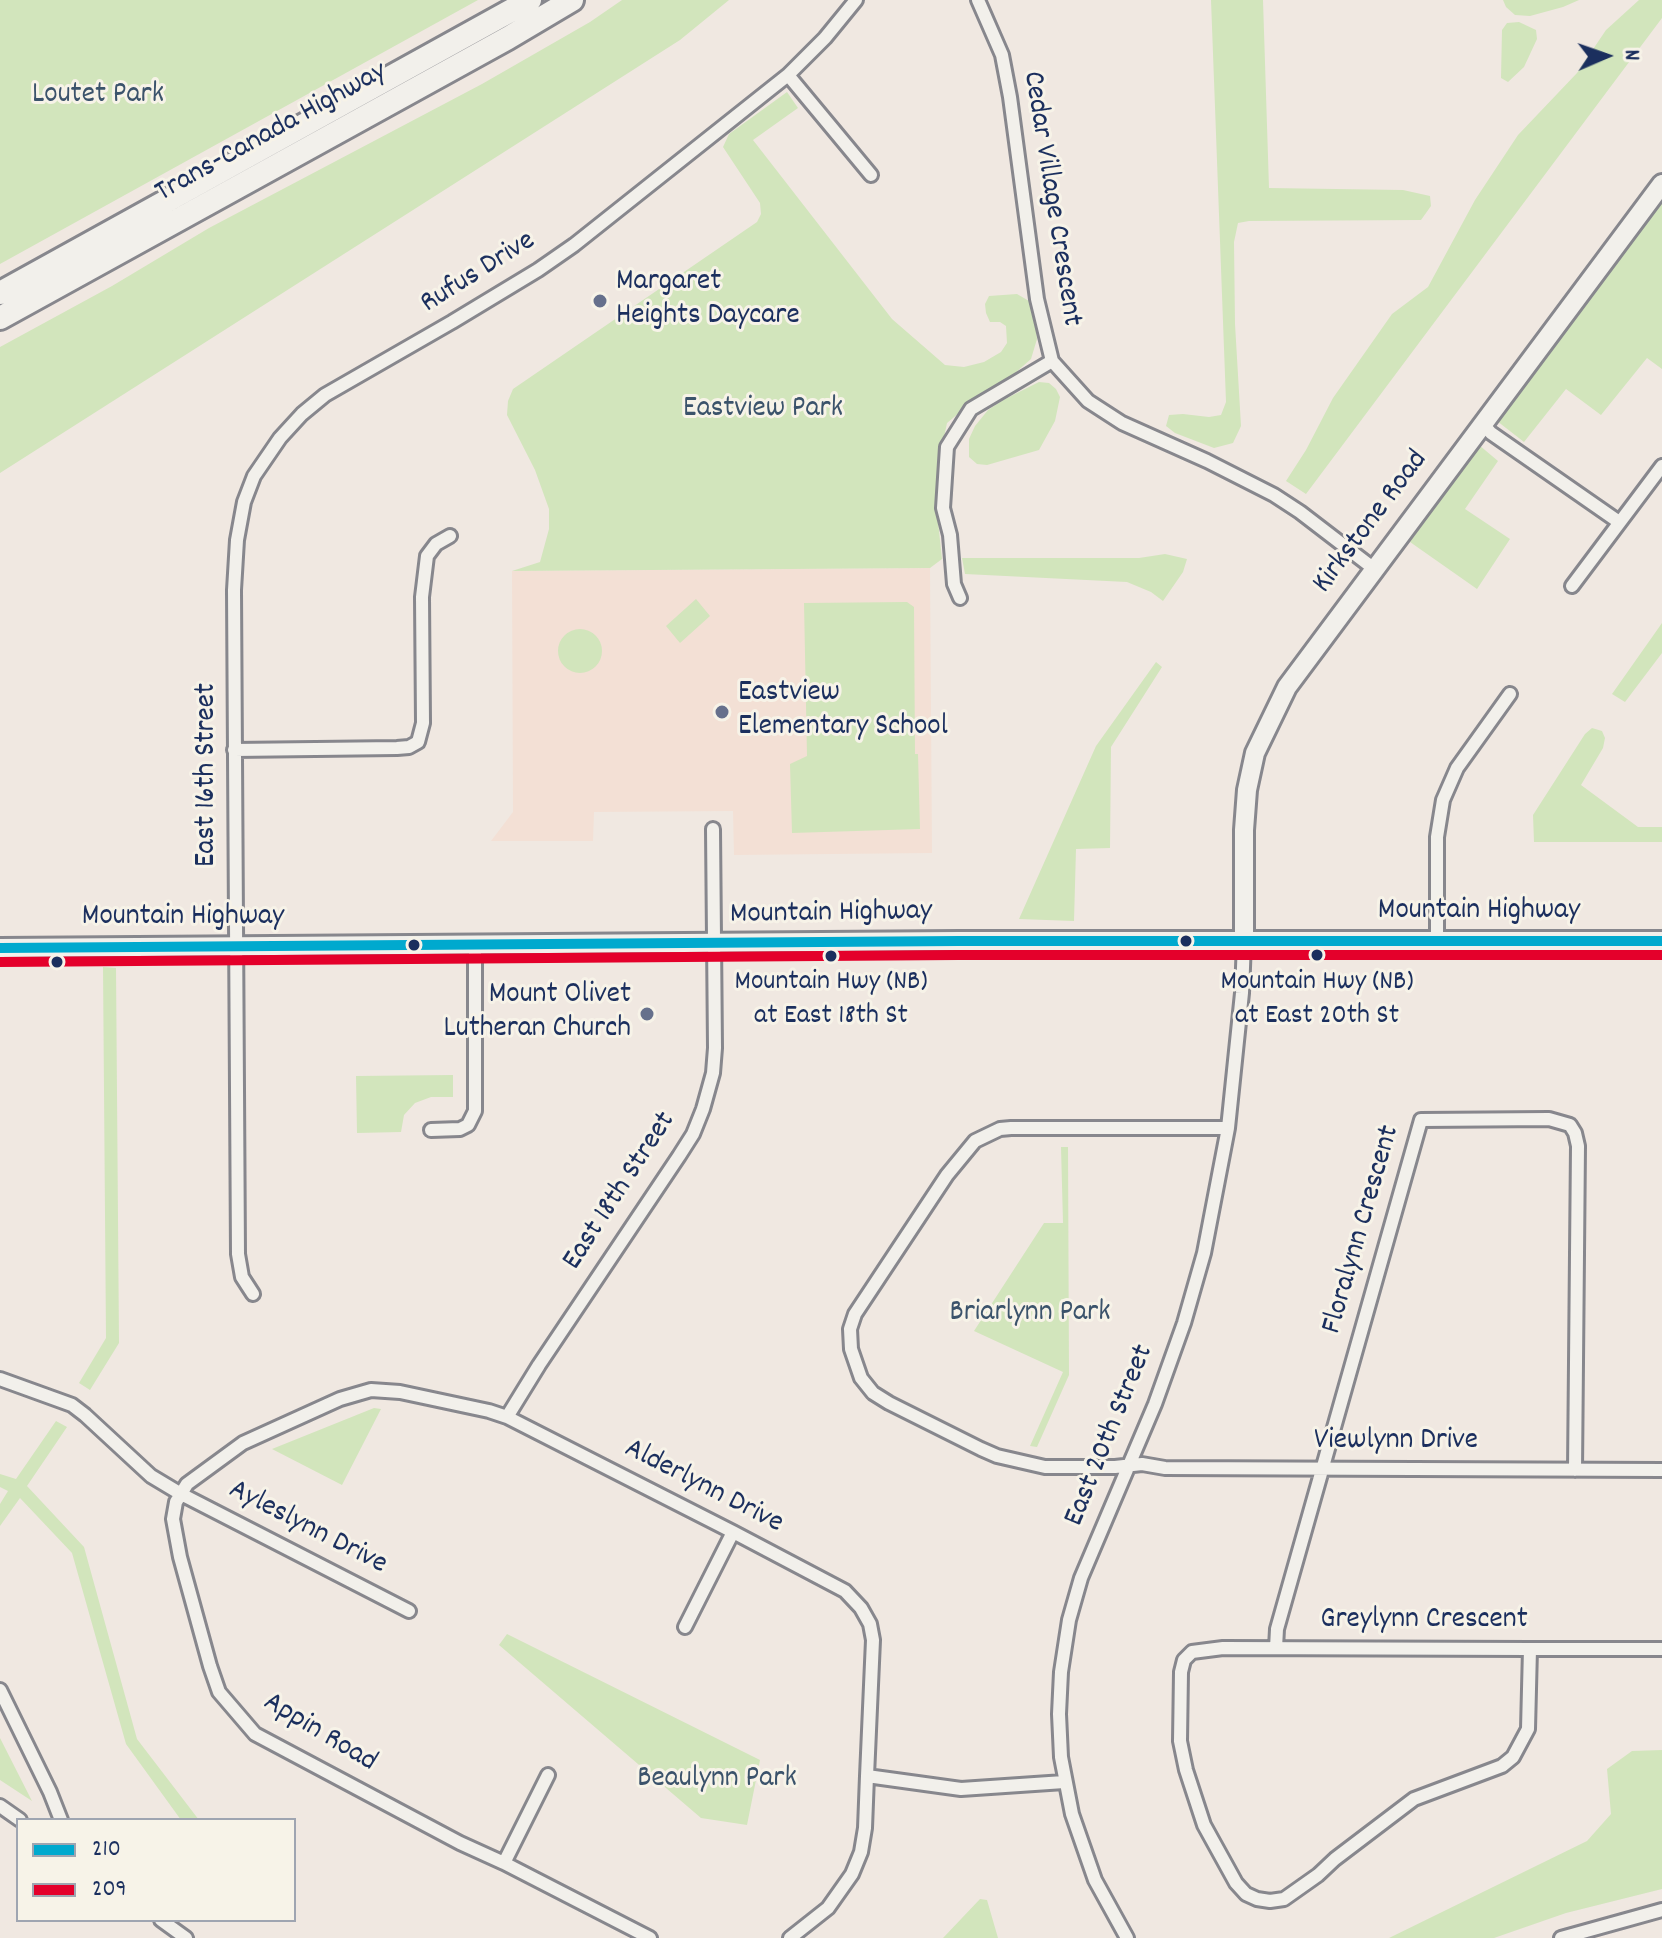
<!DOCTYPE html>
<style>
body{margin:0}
#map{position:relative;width:1662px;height:1938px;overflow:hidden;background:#f0e8e1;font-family:Dekko,sans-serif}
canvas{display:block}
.legend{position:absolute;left:16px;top:1818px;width:280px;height:104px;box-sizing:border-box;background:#f7f3e8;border:2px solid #9fa5b1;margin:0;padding:10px 14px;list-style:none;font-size:24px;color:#1b2f5e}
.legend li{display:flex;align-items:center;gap:16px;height:40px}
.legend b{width:40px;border:2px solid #9fa5b1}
.north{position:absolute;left:1566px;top:16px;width:80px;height:80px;-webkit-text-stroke:6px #f7f3e8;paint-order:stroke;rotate:88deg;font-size:22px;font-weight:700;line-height:32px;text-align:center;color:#1b2f5e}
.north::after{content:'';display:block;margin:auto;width:28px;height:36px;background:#1b2f5e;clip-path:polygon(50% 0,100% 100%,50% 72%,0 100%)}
</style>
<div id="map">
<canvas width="1662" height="1938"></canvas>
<ul class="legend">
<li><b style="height:10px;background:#00a9ce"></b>210</li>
<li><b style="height:10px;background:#e4002b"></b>209</li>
</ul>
<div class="north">N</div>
</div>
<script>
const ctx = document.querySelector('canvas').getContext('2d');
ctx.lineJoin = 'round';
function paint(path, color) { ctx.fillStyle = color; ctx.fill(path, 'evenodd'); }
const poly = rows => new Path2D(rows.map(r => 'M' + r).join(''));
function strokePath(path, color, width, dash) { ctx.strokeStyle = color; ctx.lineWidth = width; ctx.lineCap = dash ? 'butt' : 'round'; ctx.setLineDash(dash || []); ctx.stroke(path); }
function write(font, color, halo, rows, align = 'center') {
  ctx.font = font + ' Dekko,sans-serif'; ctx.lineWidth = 6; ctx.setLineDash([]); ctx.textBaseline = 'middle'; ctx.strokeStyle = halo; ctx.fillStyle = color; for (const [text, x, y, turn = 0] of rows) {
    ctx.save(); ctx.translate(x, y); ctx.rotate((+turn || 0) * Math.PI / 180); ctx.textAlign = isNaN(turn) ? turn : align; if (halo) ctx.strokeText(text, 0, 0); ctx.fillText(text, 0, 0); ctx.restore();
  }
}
paint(poly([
 [930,568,932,853,734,855,733,811,594,812,593,841,491,841,513,812,512,571]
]), '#f3e0d5');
paint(poly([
 [0,0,478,0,0,264],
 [622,0,729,0,680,40,0,473,0,347,112,286,209,228,482,84,590,22],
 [1211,0,1263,0,1269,188,1403,190,1430,196,1431,206,1421,220,1249,221,1238,223,1234,242,1235,324,1241,426,1233,443,1214,448,1175,433,1166,426,1169,415,1183,414,1209,417,1221,415,1226,402],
 [1503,0,1579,0,1563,7,1530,16,1515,15,1506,7],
 [1639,0,1662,0,1662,18,1306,494,1286,481,1306,450,1333,398,1392,314,1428,287,1475,200,1518,135,1577,73,1606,30],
 [1519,22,1536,30,1537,39,1524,67,1508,82,1501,78,1502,30,1507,23],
 [787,92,798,108,753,140,892,319,945,365,964,367,984,362,1001,352,1007,343,1006,326,1000,322,990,322,986,313,985,304,989,296,1017,294,1029,301,1035,317,1037,339,1031,359,1006,381,978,397,947,423,942,447,937,512,942,559,930,568,512,571,540,562,549,529,549,509,535,470,507,415,508,401,513,389,757,222,761,214,760,203,723,147,729,134],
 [1662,199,1662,369,1647,358,1601,415,1566,389,1524,442,1497,421],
 [1039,382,1049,383,1056,389,1060,397,1055,421,1039,450,987,465,977,464,969,457,969,439,975,426,988,410,1003,400],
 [1479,445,1498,461,1465,509,1510,539,1477,589,1410,542],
 [1165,554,1187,559,1183,572,1163,601,1151,592,1127,582,965,574,962,558,1139,558],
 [696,599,710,616,680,643,666,626],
 [907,602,914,607,915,754,918,754,920,829,792,833,790,764,807,756,804,603],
 [1662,623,1662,653,1625,702,1612,694],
 '558 651a22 22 0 1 1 44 0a22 22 0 1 1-44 0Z',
 [1156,662,1162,667,1111,747,1110,848,1076,849,1074,921,1019,919,1096,746],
 [1592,728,1602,731,1605,738,1603,748,1581,785,1638,827,1662,827,1662,842,1534,842,1533,815,1585,734],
 [103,967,116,968,119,1343,90,1390,79,1383,106,1338],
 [453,1075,453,1097,431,1097,415,1103,404,1115,401,1132,357,1133,356,1076],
 [1061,1147,1068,1147,1069,1375,1037,1447,1030,1446,1063,1372,974,1331,1044,1223,1063,1223],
 [374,1408,381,1409,342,1485,272,1449],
 [56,1421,67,1427,27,1486,84,1547,137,1739,199,1820,181,1820,126,1744,72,1553,20,1498,0,1526,0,1504,8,1491,0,1487,0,1474,16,1479],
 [507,1634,760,1760,747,1825,701,1818,499,1645],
 [0,1738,32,1801,0,1780],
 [1662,1750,1662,1889,1566,1913,1494,1938,1389,1938,1587,1841,1611,1814,1607,1769,1632,1751],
 [980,1899,987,1900,998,1938,943,1938]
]), '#d2e5bc');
const street = poly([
 [978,0,1002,55,1010,97,1037,299,1052,361,1088,401,1122,423,1207,461,1274,495,1300,512,1373,568],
 [788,75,871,175],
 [1482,423,1491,433,1619,522],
 [1572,586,1662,466],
 [960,598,954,584,950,535,943,508,947,447,971,409,1052,361],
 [234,750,397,748,409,747,418,742,423,723,422,597,427,556,436,544,450,536],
 [1437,940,1437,837,1443,800,1457,768,1510,694],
 [1228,1128,1011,1128,1000,1129,975,1141,947,1175,855,1314,850,1329,851,1349,861,1378,873,1393,889,1403,981,1449,997,1456,1045,1467,1115,1467,1142,1464,1165,1468,1662,1470],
 [431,1130,460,1129,468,1125,475,1111,475,946],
 [253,1294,242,1277,238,1254,234,590,237,540,244,502,254,476,280,438,302,414,325,395,452,322,538,270,574,245,788,75,825,38,856,0],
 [0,1379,72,1405,85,1415,151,1476,181,1494,409,1611],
 [507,1417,539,1365,679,1156,693,1134,703,1109,713,1073,715,1048,713,829],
 [685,1627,733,1532],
 [1276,1648,1277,1629,1421,1120,1549,1119,1570,1125,1575,1133,1578,1146,1575,1470],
 [1530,1649,1528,1729,1513,1757,1502,1766,1414,1799,1335,1859,1318,1875,1284,1899,1270,1901,1257,1899,1246,1894,1236,1883,1204,1825,1186,1770,1180,1741,1181,1672,1184,1660,1192,1652,1223,1648,1530,1649,1662,1649],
 [0,1690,50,1792,61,1820],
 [0,1806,20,1820],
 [504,1863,548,1775],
 [161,1920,186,1938],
 [650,1938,504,1863,460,1843,255,1734,219,1692,210,1666,180,1557,173,1519,176,1502,187,1484,243,1443,340,1399,371,1390,400,1392,489,1411,507,1417,733,1532,845,1591,861,1608,870,1624,873,1640,867,1776,961,1789,1064,1782],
 [790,1938,828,1908,852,1874,861,1852,865,1828,867,1776],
 [1127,1938,1095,1880,1072,1814,1061,1757,1059,1714,1061,1672,1069,1620,1081,1578,1155,1404,1184,1323,1204,1253,1228,1128,1242,993,1244,942],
 [1561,1938,1662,1910]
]);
const secondary = poly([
 [1244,942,1244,830,1247,790,1255,753,1287,687,1662,184],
 [0,948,958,941,1662,941]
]);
const highway = poly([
 [0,293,530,0],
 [0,318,508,38,572,0]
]);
strokePath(street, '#87878d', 18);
strokePath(secondary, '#87878d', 24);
strokePath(highway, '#87878d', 28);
strokePath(street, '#f2f0eb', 12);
strokePath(secondary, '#f2f0eb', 18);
strokePath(highway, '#f2f0eb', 22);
strokePath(poly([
 [0,948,958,941,1662,941]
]), '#00a9ce', 10);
strokePath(poly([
 [0,962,958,955,1662,955]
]), '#e4002b', 10);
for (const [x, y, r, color] of [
 [600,301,8,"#66708c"],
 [722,712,8,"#66708c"],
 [1186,941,7,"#1b2f5e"],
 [414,945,7,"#1b2f5e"],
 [1317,955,7,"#1b2f5e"],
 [831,956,7,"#1b2f5e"],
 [57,962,7,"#1b2f5e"],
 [647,1014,8,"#66708c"]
]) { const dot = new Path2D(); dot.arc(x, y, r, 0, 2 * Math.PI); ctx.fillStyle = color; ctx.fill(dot); strokePath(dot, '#f7f3e8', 3); }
write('28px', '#1b2f5e', '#f7f3e8', [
 ["Mountain Hwy (NB)",831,984],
 ["at East 18th St",831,1018],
 ["Mountain Hwy (NB)",1317,984],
 ["at East 20th St",1317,1018]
]);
write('30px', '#3b536b', '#f7f3e8', [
 ["Loutet Park",98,97],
 ["Eastview Park",763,411],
 ["Briarlynn Park",1030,1315],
 ["Beaulynn Park",717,1781]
]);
write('30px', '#1b2f5e', '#f7f3e8', [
 ["Trans-Canada Highway",272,134,-29],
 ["Cedar Village Crescent",1050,199,81],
 ["Rufus Drive",479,274,-32],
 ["Kirkstone Road",1372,523,-53],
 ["East 16th Street",209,775,-90],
 ["Mountain Highway",1479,913],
 ["Mountain Highway",831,915,-1],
 ["Mountain Highway",183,919],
 ["East 18th Street",621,1192,-57],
 ["Floralynn Crescent",1363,1230,-74],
 ["East 20th Street",1111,1436,-68],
 ["Viewlynn Drive",1396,1443],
 ["Alderlynn Drive",703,1488,27],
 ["Ayleslynn Drive",307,1529,27],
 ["Greylynn Crescent",1424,1622],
 ["Appin Road",319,1734,31]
]);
write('30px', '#1b2f5e', '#f7f3e8', [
 ["Margaret",616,284],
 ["Heights Daycare",616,318],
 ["Eastview",738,695],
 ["Elementary School",738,729],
 ["Mount Olivet",631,997,"right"],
 ["Lutheran Church",631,1031,"right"]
], 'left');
</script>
